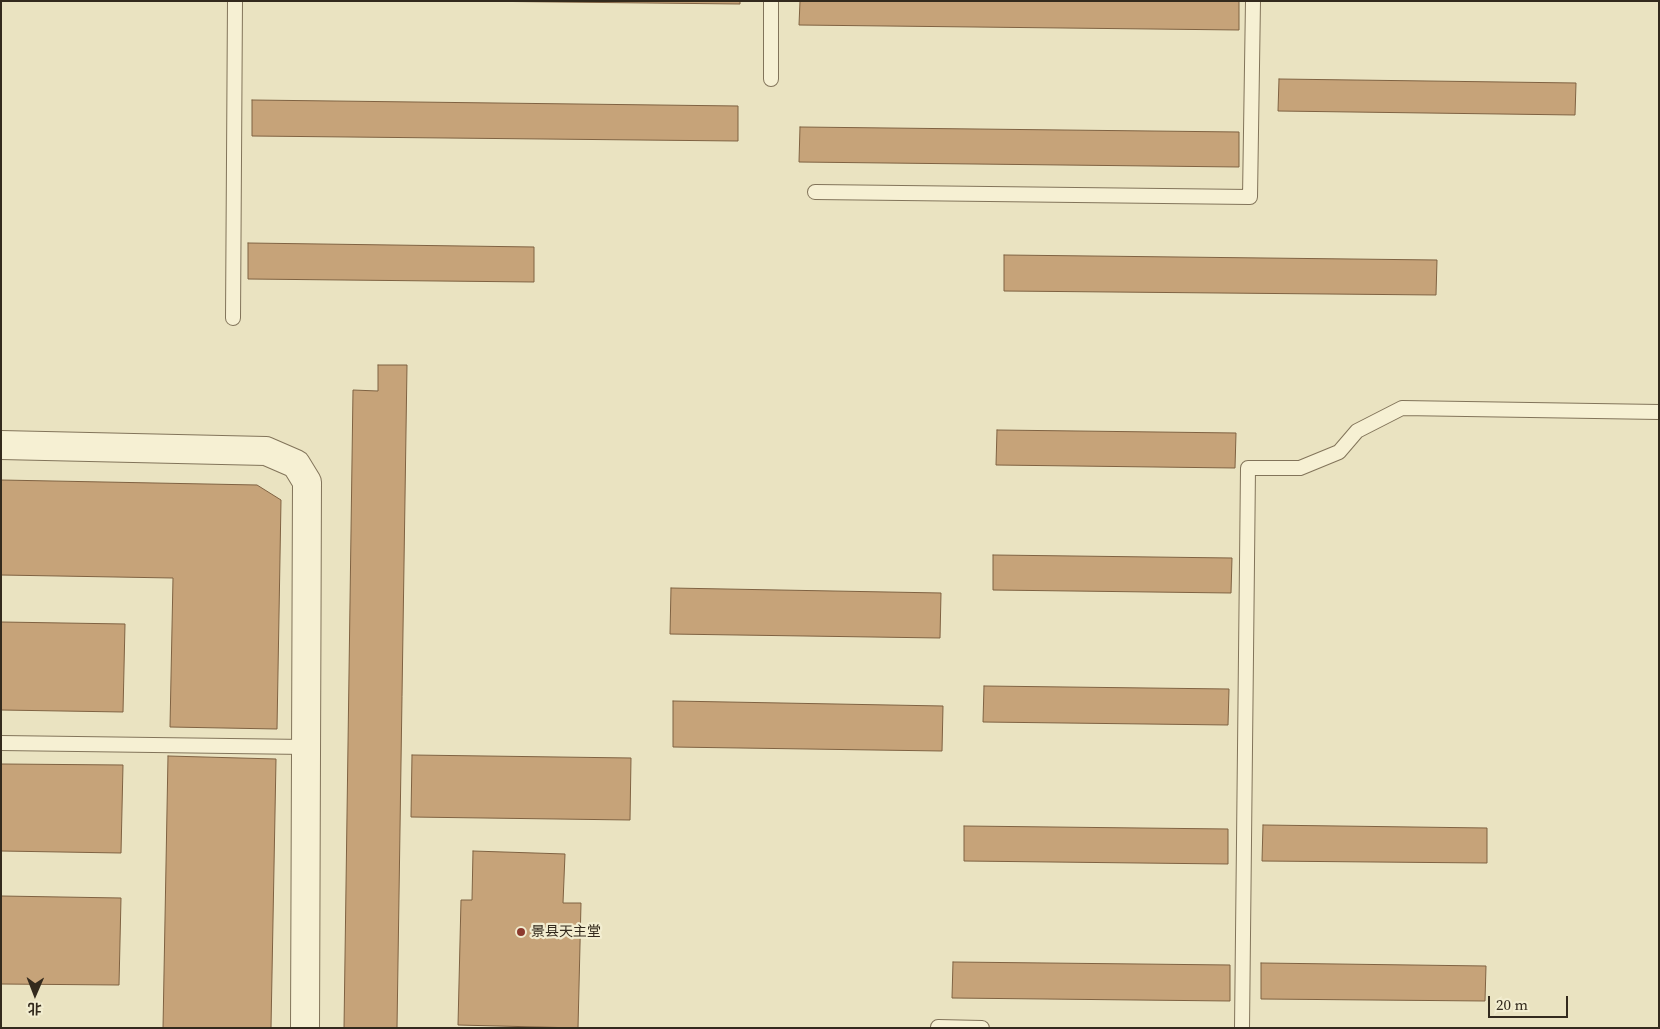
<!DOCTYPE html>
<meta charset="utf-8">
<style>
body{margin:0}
#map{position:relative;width:1660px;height:1029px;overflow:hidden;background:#eae3c1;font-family:"Source Serif 4","Noto Sans SC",serif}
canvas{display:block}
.frame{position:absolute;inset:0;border:2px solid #332a1d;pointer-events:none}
.north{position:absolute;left:10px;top:969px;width:50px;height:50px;-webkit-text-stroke:4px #f2edd0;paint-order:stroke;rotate:181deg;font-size:14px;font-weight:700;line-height:20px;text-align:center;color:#332a1d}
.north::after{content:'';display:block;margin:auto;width:18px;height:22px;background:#332a1d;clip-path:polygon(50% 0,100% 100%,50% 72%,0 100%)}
.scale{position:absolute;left:1488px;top:996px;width:80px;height:22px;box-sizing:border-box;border:2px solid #332a1d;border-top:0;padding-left:6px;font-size:15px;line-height:18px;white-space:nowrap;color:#332a1d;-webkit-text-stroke:4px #f2edd0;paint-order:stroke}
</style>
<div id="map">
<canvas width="1660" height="1029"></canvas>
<div class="frame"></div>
<div class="north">北</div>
<div class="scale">20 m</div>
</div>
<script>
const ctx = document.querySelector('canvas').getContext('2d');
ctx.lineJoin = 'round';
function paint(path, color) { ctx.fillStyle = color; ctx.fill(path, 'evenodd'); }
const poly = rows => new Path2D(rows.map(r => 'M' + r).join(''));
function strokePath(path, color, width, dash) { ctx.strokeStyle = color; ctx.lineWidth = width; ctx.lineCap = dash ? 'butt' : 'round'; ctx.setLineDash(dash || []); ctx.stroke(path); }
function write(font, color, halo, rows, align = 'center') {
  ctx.font = font + ' "Source Serif 4","Noto Sans SC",serif'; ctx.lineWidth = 4.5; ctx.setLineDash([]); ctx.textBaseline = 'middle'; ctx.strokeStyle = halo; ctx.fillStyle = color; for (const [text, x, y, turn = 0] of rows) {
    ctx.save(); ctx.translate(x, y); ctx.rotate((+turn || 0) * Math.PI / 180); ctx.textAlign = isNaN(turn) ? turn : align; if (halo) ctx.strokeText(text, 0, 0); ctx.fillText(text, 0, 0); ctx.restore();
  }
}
const building = poly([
 [466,1,740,1,740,4,466,1],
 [800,1,1239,1,1239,30,799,25,800,1],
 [1279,79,1576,83,1575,115,1278,111,1279,79],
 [252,100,738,106,738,141,252,136,252,100],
 [800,127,1239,132,1239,167,799,162,800,127],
 [248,243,534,247,534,282,248,279,248,243],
 [1004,255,1437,260,1436,295,1004,291,1004,255],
 [378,365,407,365,397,1028,344,1028,353,390,378,391,378,365],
 [997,430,1236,433,1235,468,996,465,997,430],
 [1,480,257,485,281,500,277,729,170,727,173,578,1,575,1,480],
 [993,555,1232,558,1231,593,993,590,993,555],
 [671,588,941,593,940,638,670,634,671,588],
 [1,622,125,624,123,712,1,710,1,622],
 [984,686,1229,689,1228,725,983,722,984,686],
 [673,701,943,706,942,751,673,747,673,701],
 [412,755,631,758,630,820,411,817,412,755],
 [168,756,276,759,271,1028,163,1028,168,756],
 [1,764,123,765,121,853,1,851,1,764],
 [1263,825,1487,828,1487,863,1262,861,1263,825],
 [964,826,1228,829,1228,864,964,861,964,826],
 [473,851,565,854,563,903,581,903,578,1028,458,1025,461,900,472,900,473,851],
 [1,896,121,898,119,985,1,984,1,896],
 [953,962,1230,965,1230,1001,952,998,953,962],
 [1261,963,1486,966,1485,1001,1261,999,1261,963]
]);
paint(building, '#c6a379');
strokePath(building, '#7f6242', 1);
const lane = poly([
 [771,79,771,1],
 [815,192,1250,197,1253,1],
 [233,318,235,1],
 [1,743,306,747],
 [938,1027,982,1028],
 [1242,1028,1248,468,1300,468,1339,452,1357,431,1402,408,1659,412]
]);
const street = poly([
 [1,445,266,451,296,464,307,482,305,1028]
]);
strokePath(lane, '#82745a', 16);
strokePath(street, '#82745a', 30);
strokePath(lane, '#f6f0d3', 14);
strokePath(street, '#f6f0d3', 28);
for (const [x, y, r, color] of [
 [521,932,5,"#8c3a2e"]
]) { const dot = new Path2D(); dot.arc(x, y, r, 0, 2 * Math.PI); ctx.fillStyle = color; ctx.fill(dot); strokePath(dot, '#f2edd0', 2); }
write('14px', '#332a1d', '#f2edd0', [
 ["景县天主堂",531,932]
], 'left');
</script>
